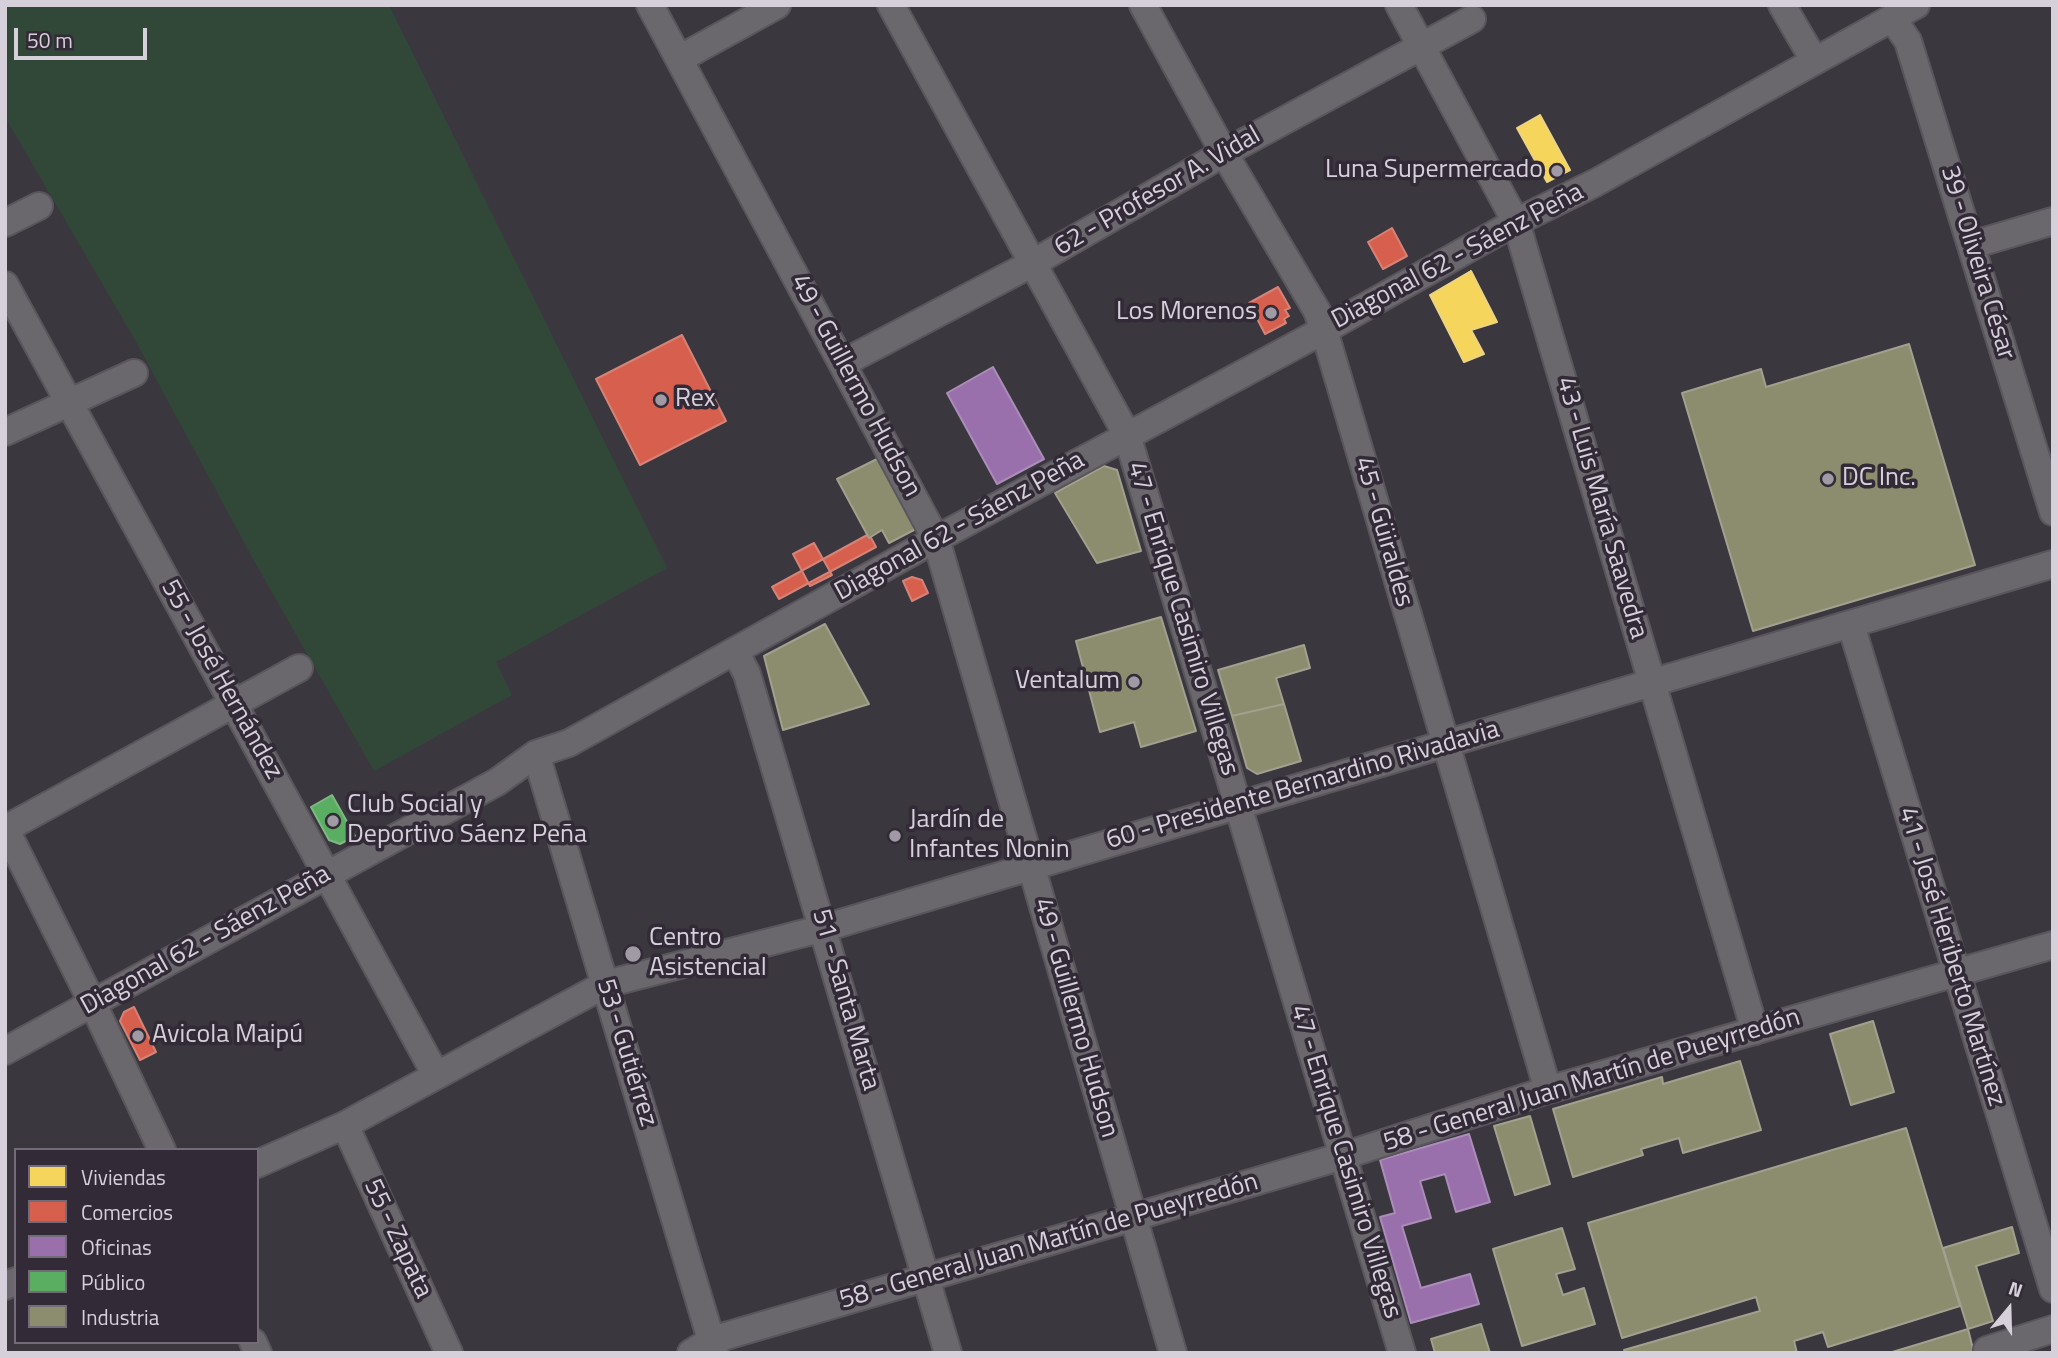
<!DOCTYPE html>
<meta charset="utf-8">
<style>
body{margin:0}
#map{position:relative;width:2058px;height:1358px;overflow:hidden;background:#3b373e;font-family:"Titillium Web",sans-serif}
canvas{display:block}
.frame{position:absolute;inset:0;border:7px solid #d5d0d9;pointer-events:none}
.legend{position:absolute;left:14px;top:1148px;width:245px;height:196px;box-sizing:border-box;background:#322a37;border:2px solid #736c78;margin:0;padding:9px 12px;list-style:none;font-size:21px;color:#d5d0d9}
.legend li{display:flex;align-items:center;gap:14px;height:35px}
.legend b{width:35px;border:2px solid #736c78}
.north{position:absolute;left:1974px;top:1274px;width:70px;height:70px;-webkit-text-stroke:5px #322a37;paint-order:stroke;rotate:19deg;font-size:19px;font-weight:700;line-height:28px;text-align:center;color:#d5d0d9}
.north::after{content:'';display:block;margin:auto;width:24px;height:32px;background:#d5d0d9;clip-path:polygon(50% 0,100% 100%,50% 72%,0 100%)}
.scale{position:absolute;left:14px;top:28px;width:133px;height:32px;box-sizing:border-box;border:4px solid #d5d0d9;border-top:0;padding-left:9px;font-size:21px;line-height:24px;white-space:nowrap;color:#d5d0d9;-webkit-text-stroke:5px #322a37;paint-order:stroke}
</style>
<div id="map">
<canvas width="2058" height="1358"></canvas>
<div class="frame"></div>
<ul class="legend">
<li><b style="height:19px;background:#f6d55c"></b>Viviendas</li>
<li><b style="height:19px;background:#d6604d"></b>Comercios</li>
<li><b style="height:19px;background:#9970ab"></b>Oficinas</li>
<li><b style="height:19px;background:#5aae61"></b>Público</li>
<li><b style="height:19px;background:#8c8c6e"></b>Industria</li>
</ul>
<div class="north">N</div>
<div class="scale">50 m</div>
</div>
<script>
const ctx = document.querySelector('canvas').getContext('2d');
ctx.lineJoin = 'round';
function paint(path, color) { ctx.fillStyle = color; ctx.fill(path, 'evenodd'); }
const poly = rows => new Path2D(rows.map(r => 'M' + r).join(''));
function strokePath(path, color, width, dash) { ctx.strokeStyle = color; ctx.lineWidth = width; ctx.lineCap = dash ? 'butt' : 'round'; ctx.setLineDash(dash || []); ctx.stroke(path); }
function write(font, color, halo, rows, align = 'center') {
  ctx.font = font + ' "Titillium Web",sans-serif'; ctx.lineWidth = 7; ctx.setLineDash([]); ctx.textBaseline = 'middle'; ctx.strokeStyle = halo; ctx.fillStyle = color; for (const [text, x, y, turn = 0] of rows) {
    ctx.save(); ctx.translate(x, y); ctx.rotate((+turn || 0) * Math.PI / 180); ctx.textAlign = isNaN(turn) ? turn : align; if (halo) ctx.strokeText(text, 0, 0); ctx.fillText(text, 0, 0); ctx.restore();
  }
}
paint(poly([
 [5,5,389,5,667,568,496,662,512,695,374,771,253,559,135,340,5,117]
]), '#314839');
const homes = poly([
 [1540,115,1570,170,1547,182,1517,128,1540,115],
 [1471,271,1497,322,1471,330,1484,354,1464,362,1430,295,1471,271]
]);
paint(homes, '#f6d55c');
strokePath(homes, '#ecd482', 2);
const shops = poly([
 [1392,228,1407,256,1383,269,1368,242,1392,228],
 [1278,287,1290,308,1285,310,1289,316,1284,319,1286,323,1265,334,1249,303,1278,287],
 [682,335,726,421,640,465,596,379,682,335],
 [869,534,876,547,779,599,772,587,869,534],
 [814,543,832,575,810,586,793,554,814,543],
 [912,577,922,580,928,593,912,601,903,581,912,577],
 [134,1007,156,1052,140,1060,120,1021,124,1012,134,1007]
]);
paint(shops, '#d6604d');
strokePath(shops, '#d68277', 2);
const offices = poly([
 [993,367,1044,459,997,484,947,393,993,367],
 [1469,1134,1490,1202,1456,1212,1445,1174,1420,1181,1431,1218,1402,1226,1421,1288,1470,1274,1479,1304,1411,1323,1380,1217,1395,1213,1380,1160,1469,1134]
]);
paint(offices, '#9970ab');
strokePath(offices, '#ab8db9', 2);
const public = poly([
 [332,795,355,836,340,844,329,840,311,807,332,795]
]);
paint(public, '#5aae61');
strokePath(public, '#7fb885', 2);
const industry = poly([
 [1909,344,1975,565,1753,631,1682,393,1761,369,1766,387,1909,344],
 [883,456,917,521,914,530,889,543,882,530,869,538,837,479,883,456],
 [1104,466,1117,470,1141,551,1097,563,1055,493,1104,466],
 [1161,617,1196,731,1141,747,1134,722,1100,732,1076,641,1161,617],
 [825,624,869,704,783,730,764,656,825,624],
 [1304,645,1310,668,1276,678,1284,704,1232,716,1218,670,1304,645],
 [1284,704,1301,761,1257,774,1247,768,1232,716,1284,704],
 [1873,1021,1894,1092,1851,1105,1830,1034,1873,1021],
 [1740,1061,1761,1130,1683,1153,1679,1138,1641,1149,1643,1155,1573,1177,1553,1109,1662,1077,1663,1084,1740,1061],
 [1530,1116,1550,1184,1515,1195,1494,1126,1530,1116],
 [1906,1128,1960,1306,1828,1347,1823,1332,1794,1341,1797,1353,1625,1353,1624,1350,1760,1311,1756,1297,1622,1338,1588,1223,1906,1128],
 [2012,1227,2019,1253,1976,1266,1993,1321,1968,1329,1943,1248,2012,1227],
 [1562,1228,1575,1269,1556,1274,1563,1295,1584,1288,1595,1324,1522,1346,1493,1249,1562,1228],
 [1481,1324,1490,1353,1435,1353,1431,1339,1481,1324],
 [1968,1329,1974,1353,1889,1353,1919,1344,1968,1329]
]);
paint(industry, '#8c8c6e');
strokePath(industry, '#a2a08e', 2);
const minor = poly([
 [650,5,936,539,1173,1353],
 [891,5,1127,435,1402,1353],
 [1143,5,1224,153,1317,311,1324,330,1548,1090],
 [1399,5,1516,222,1755,1031],
 [1782,5,1814,60],
 [1892,18,1908,41,2053,512],
 [679,59,777,5],
 [5,223,39,206],
 [1972,245,2053,221],
 [5,285,436,1075],
 [843,363,1033,263,1224,153,1472,19],
 [5,432,134,373],
 [1851,625,2053,1289],
 [735,651,747,674,948,1353],
 [536,754,715,1353],
 [5,828,93,1004,162,1150],
 [5,829,299,668],
 [5,1051,497,782,536,754,569,743,936,539,1324,330,1516,222,1595,183,1916,5],
 [345,1125,449,1353],
 [257,1164,345,1125,606,984,824,928,2053,564],
 [5,1286,16,1281],
 [253,1342,258,1353],
 [1987,1350,2053,1329],
 [691,1353,712,1340,1343,1156,1548,1090,2053,945]
]);
strokePath(minor, '#59555c', 30);
strokePath(minor, '#6b686d', 26);
for (const [x, y, r, color] of [
 [1557,171,7,"#9f9aa3"],
 [1271,313,7,"#9f9aa3"],
 [661,400,7,"#9f9aa3"],
 [1828,479,7,"#9f9aa3"],
 [1134,682,7,"#9f9aa3"],
 [333,821,7,"#9f9aa3"],
 [895,836,7,"#9f9aa3"],
 [633,954,9,"#9f9aa3"],
 [138,1036,7,"#9f9aa3"]
]) { const dot = new Path2D(); dot.arc(x, y, r, 0, 2 * Math.PI); ctx.fillStyle = color; ctx.fill(dot); strokePath(dot, '#322a37', 2.5); }
write('26px', '#d5d0d9', '#322a37', [
 ["Luna Supermercado",1543,171,"right"],
 ["Los Morenos",1257,313,"right"],
 ["Rex",675,400],
 ["DC Inc.",1842,479],
 ["Ventalum",1120,682,"right"],
 ["Club Social y",347,806],
 ["Deportivo Sáenz Peña",347,836],
 ["Jardín de",909,821],
 ["Infantes Nonin",909,851],
 ["Centro",649,939],
 ["Asistencial",649,969],
 ["Avicola Maipú",152,1036]
], 'left');
write('26px', '#d5d0d9', '#322a37', [
 ["62 - Profesor A. Vidal",1158,192,-30],
 ["Diagonal 62 - Sáenz Peña",1458,257,-28],
 ["39 - Oliveira César",1977,263,73],
 ["49 - Guillermo Hudson",855,386,62],
 ["43 - Luis María Saavedra",1601,508,74],
 ["Diagonal 62 - Sáenz Peña",960,527,-29],
 ["45 - Güiraldes",1383,532,74],
 ["47 - Enrique Casimiro Villegas",1182,619,73],
 ["55 - José Hernández",221,680,61],
 ["60 - Presidente Bernardino Rivadavia",1303,786,-16],
 ["Diagonal 62 - Sáenz Peña",206,941,-29],
 ["41 - José Heriberto Martínez",1951,957,73],
 ["51 - Santa Marta",845,1000,74],
 ["49 - Guillermo Hudson",1075,1018,74],
 ["53 - Gutiérrez",626,1053,73],
 ["58 - General Juan Martín de Pueyrredón",1592,1081,-17],
 ["47 - Enrique Casimiro Villegas",1345,1162,73],
 ["55 - Zapata",397,1239,65],
 ["58 - General Juan Martín de Pueyrredón",1049,1242,-16]
]);
</script>
